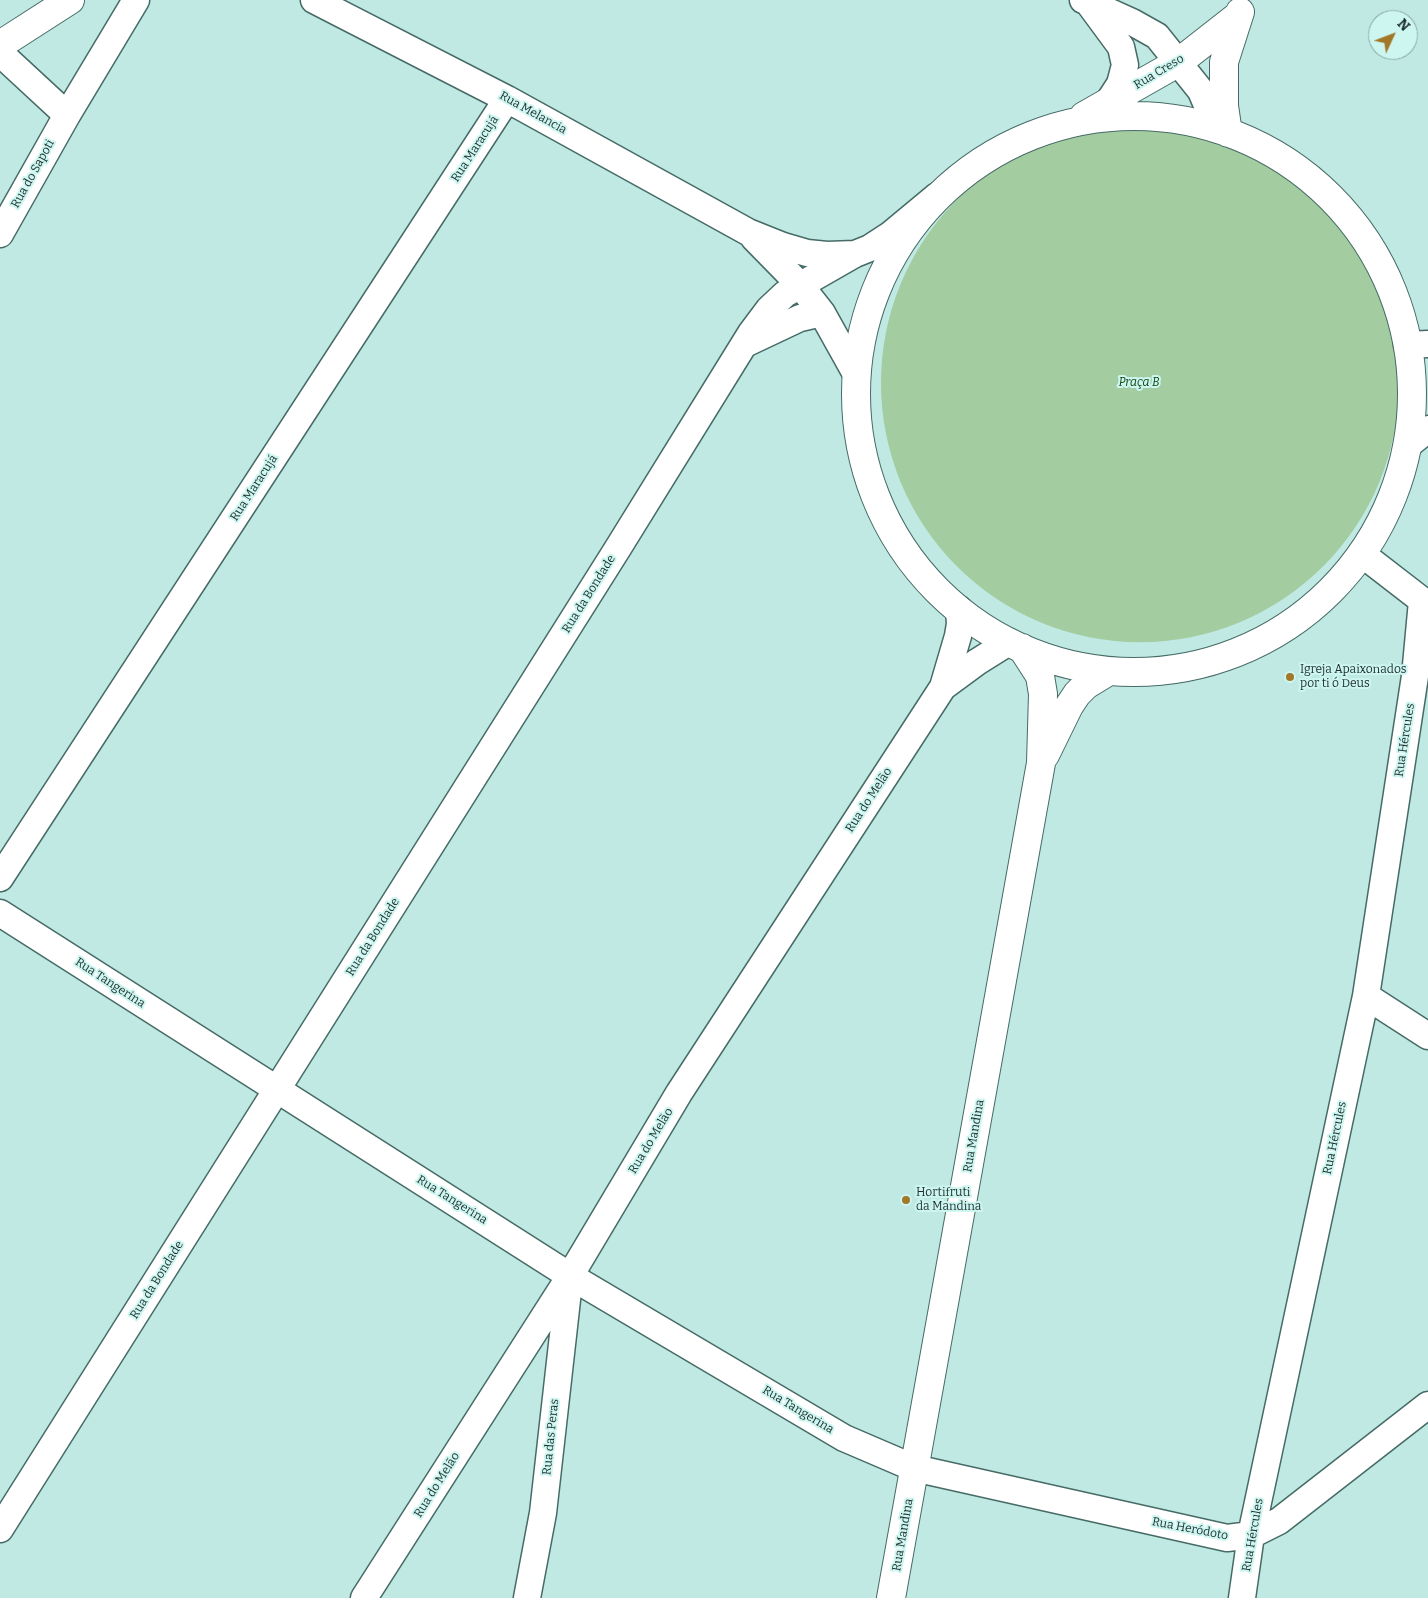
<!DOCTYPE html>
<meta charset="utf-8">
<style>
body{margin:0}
#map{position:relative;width:1428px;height:1598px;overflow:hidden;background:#c0e9e3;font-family:Bitter,serif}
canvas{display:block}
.north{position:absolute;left:1368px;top:10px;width:50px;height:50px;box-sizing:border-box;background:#cdf6f1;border:1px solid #87a6a2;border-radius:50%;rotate:47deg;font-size:14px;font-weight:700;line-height:20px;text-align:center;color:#1e2e2c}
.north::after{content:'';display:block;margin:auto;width:18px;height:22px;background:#a27728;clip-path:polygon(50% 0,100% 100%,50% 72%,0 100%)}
</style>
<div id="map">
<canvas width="1428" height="1598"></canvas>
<div class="north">N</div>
</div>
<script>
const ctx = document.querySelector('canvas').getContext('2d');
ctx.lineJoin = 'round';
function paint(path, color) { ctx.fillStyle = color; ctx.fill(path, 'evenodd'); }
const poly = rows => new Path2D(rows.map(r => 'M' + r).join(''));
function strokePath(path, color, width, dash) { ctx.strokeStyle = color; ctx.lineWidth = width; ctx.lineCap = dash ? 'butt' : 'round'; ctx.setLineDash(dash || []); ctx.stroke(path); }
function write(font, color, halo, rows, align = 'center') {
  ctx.font = font + ' Bitter,serif'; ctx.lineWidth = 4; ctx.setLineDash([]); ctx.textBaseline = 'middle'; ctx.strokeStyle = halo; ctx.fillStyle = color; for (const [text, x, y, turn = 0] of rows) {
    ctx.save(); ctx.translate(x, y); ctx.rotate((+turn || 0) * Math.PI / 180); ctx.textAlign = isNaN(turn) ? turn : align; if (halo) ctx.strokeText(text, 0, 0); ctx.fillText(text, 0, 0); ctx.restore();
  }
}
paint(poly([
 '881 383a259 259 0 1 1 518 0a259 259 0 1 1-518 0Z'
]), '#a3cca0');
const minor = poly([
 [314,0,507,99,748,232,783,246,807,253,827,255,855,254,870,248,890,235,937,196],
 [1083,0,1132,22,1157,36,1201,91,1217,129],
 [1090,5,1121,47,1125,65,1120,84,1109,101],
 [0,53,67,115],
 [0,234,67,115,136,0],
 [754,238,800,285,822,313,856,374],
 [745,344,800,318,822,313],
 [1407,345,1428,344],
 [1408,445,1428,429],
 [1362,554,1428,605],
 [943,687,977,662,1009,642],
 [0,878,507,99],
 [0,913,570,1276,844,1438,914,1468,1227,1538,1251,1535,1279,1521,1428,1405],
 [1366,996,1428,1036],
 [0,1529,618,548,751,333,769,309,785,294,855,254],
 [364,1598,570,1276,679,1093,943,687,958,636,960,624,959,609],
 [527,1598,543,1513,569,1282],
 [1242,1598,1251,1535,1366,996,1415,676,1422,601]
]);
const tertiary = poly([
 [0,45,70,0],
 [1084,116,1179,62,1239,15],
 '856 394a278 278 0 1 1 556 0a278 278 0 1 1-556 0Z',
 [1228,133,1224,106,1224,62,1240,12],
 [1045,755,1069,706,1077,694,1086,685,1109,671],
 [891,1598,1041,763,1043,694,1040,676,1022,648]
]);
strokePath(minor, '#466b66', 29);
strokePath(tertiary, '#466b66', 30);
strokePath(minor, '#fff', 26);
strokePath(tertiary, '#fff', 28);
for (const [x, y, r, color] of [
 [1290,677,5,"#a27728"],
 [906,1200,5,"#a27728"]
]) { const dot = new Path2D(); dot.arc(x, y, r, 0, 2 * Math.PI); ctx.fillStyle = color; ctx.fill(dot); strokePath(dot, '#cdf6f1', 2); }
write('12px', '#1e2e2c', '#cdf6f1', [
 ["Rua Creso",1159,72,-31],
 ["Rua Melancia",533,113,29],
 ["Rua Maracujá",475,149,-57],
 ["Rua do Sapoti",33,174,-61],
 ["Rua Maracujá",254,488,-57],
 ["Rua da Bondade",589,594,-58],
 ["Rua Hércules",1405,740,-81],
 ["Rua do Melão",869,800,-57],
 ["Rua da Bondade",373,937,-58],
 ["Rua Tangerina",110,983,33],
 ["Rua Mandina",974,1136,-80],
 ["Rua Hércules",1335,1138,-78],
 ["Rua do Melão",651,1141,-59],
 ["Rua Tangerina",452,1200,32],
 ["Rua da Bondade",157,1280,-58],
 ["Rua Tangerina",798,1410,31],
 ["Rua das Peras",551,1437,-84],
 ["Rua do Melão",437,1485,-58],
 ["Rua Heródoto",1190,1529,11],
 ["Rua Mandina",903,1535,-80],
 ["Rua Hércules",1253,1535,-80]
]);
write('italic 12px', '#114511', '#cdf6f1', [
 ["Praça B",1139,383]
]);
write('12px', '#1e2e2c', '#cdf6f1', [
 ["Igreja Apaixonados",1300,670],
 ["por ti ó Deus",1300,684],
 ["Hortifruti",916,1193],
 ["da Mandina",916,1207]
], 'left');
</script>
